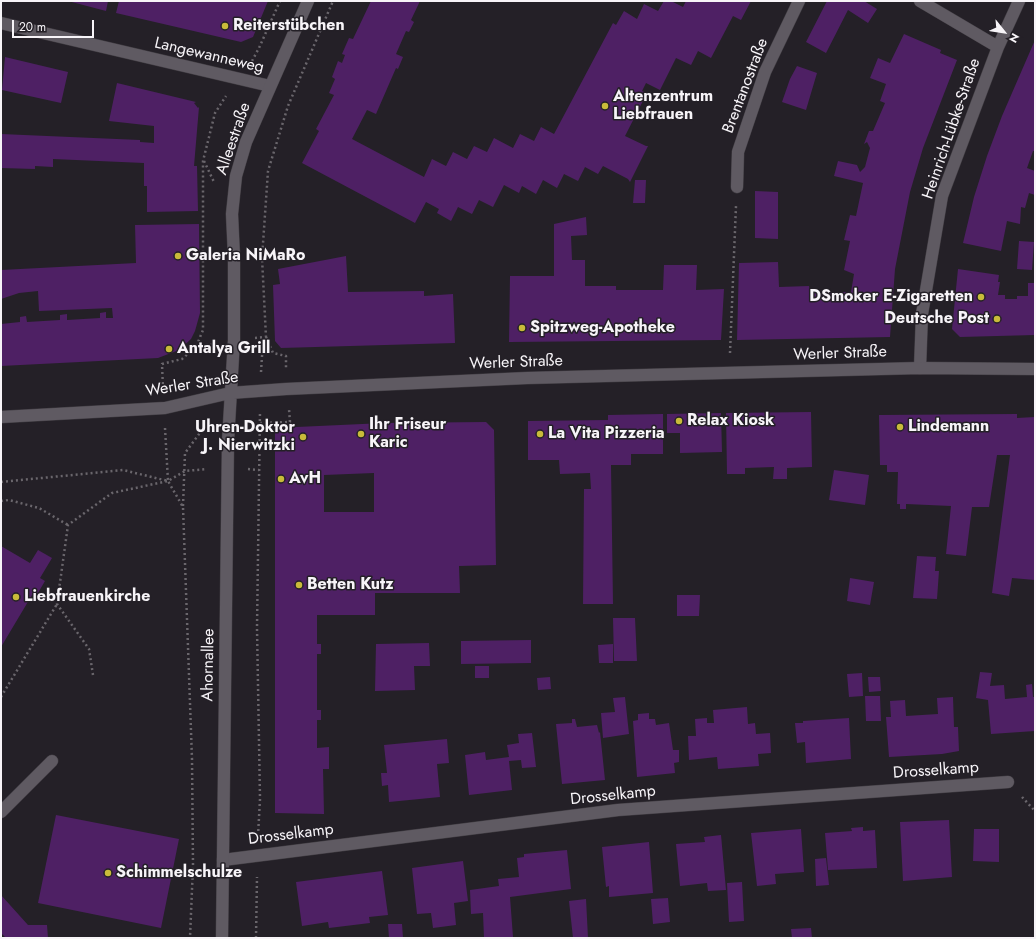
<!DOCTYPE html>
<meta charset="utf-8">
<style>
body{margin:0}
#map{position:relative;width:1036px;height:939px;overflow:hidden;background:#242027;font-family:Jost,sans-serif}
canvas{display:block}
.frame{position:absolute;inset:0;border:2px solid #f7f4f8;pointer-events:none}
.north{position:absolute;left:984px;top:12px;width:40px;height:40px;-webkit-text-stroke:3px #242027;paint-order:stroke;rotate:120deg;font-size:11px;font-weight:700;line-height:16px;text-align:center;color:#f7f4f8}
.north::after{content:'';display:block;margin:auto;width:14px;height:18px;background:#f7f4f8;clip-path:polygon(50% 0,100% 100%,50% 72%,0 100%)}
.scale{position:absolute;left:12px;top:20px;width:82px;height:18px;box-sizing:border-box;border:2px solid #f7f4f8;border-top:0;padding-left:5px;font-size:12px;line-height:14px;white-space:nowrap;color:#f7f4f8;-webkit-text-stroke:3px #242027;paint-order:stroke}
</style>
<div id="map">
<canvas width="1036" height="939"></canvas>
<div class="frame"></div>
<div class="north">N</div>
<div class="scale">20 m</div>
</div>
<script>
const ctx = document.querySelector('canvas').getContext('2d');
ctx.lineJoin = 'round';
function paint(path, color) { ctx.fillStyle = color; ctx.fill(path, 'evenodd'); }
const poly = rows => new Path2D(rows.map(r => 'M' + r).join(''));
function strokePath(path, color, width, dash) { ctx.strokeStyle = color; ctx.lineWidth = width; ctx.lineCap = dash ? 'butt' : 'round'; ctx.setLineDash(dash || []); ctx.stroke(path); }
function write(font, color, halo, rows, align = 'center') {
  ctx.font = font + ' Jost,sans-serif'; ctx.lineWidth = 3; ctx.setLineDash([]); ctx.textBaseline = 'middle'; ctx.strokeStyle = halo; ctx.fillStyle = color; for (const [text, x, y, turn = 0] of rows) {
    ctx.save(); ctx.translate(x, y); ctx.rotate((+turn || 0) * Math.PI / 180); ctx.textAlign = isNaN(turn) ? turn : align; if (halo) ctx.strokeText(text, 0, 0); ctx.fillText(text, 0, 0); ctx.restore();
  }
}
paint(poly([
 [68,1,108,1,106,11],
 [119,1,268,1,253,37,241,42,116,13],
 [371,1,420,1,411,20,414,22,409,32,406,31,396,54,403,57,398,69,396,68,376,114,367,110,352,139,424,177,432,159,446,166,453,152,467,159,474,146,487,152,494,138,513,148,520,134,534,141,541,127,554,134,613,23,616,25,624,11,637,19,644,4,658,11,664,1,671,1,683,7,686,1,751,1,741,20,733,16,711,58,698,51,691,65,676,58,660,90,646,83,642,91,647,93,625,136,646,146,648,146,630,182,628,179,603,166,598,174,585,167,578,181,564,174,557,188,543,180,536,194,522,186,519,193,504,185,493,207,479,200,472,214,458,207,451,221,437,213,439,209,426,202,415,223,302,163,319,131,316,129,334,95,329,93,335,79,332,77,338,61,342,63,345,55,342,54,349,38,353,39],
 [827,1,864,1,877,9,868,23,848,10,826,53,806,42],
 [904,34,941,50,940,53,957,60,923,148,910,192,895,269,890,337,737,340,739,263,778,262,779,287,809,286,810,292,851,292,854,274,844,270,850,241,844,240,850,215,856,216,863,183,834,176,838,161,857,165,860,172,865,167,870,148,867,142,864,144,869,131,873,131,885,103,880,101,886,84,870,78,878,58,890,63],
 [1035,40,1035,151,1033,151,1027,168,1035,171,1035,195,1029,193,1025,208,1021,207,1020,224,1007,221,1001,251,963,243,974,197,987,156,1002,116],
 [5,57,68,72,61,103,2,90],
 [797,66,817,73,806,110,782,102,790,79],
 [117,83,196,102,194,103,198,108,199,107,194,166,197,166,198,211,147,212,147,186,144,186,144,163,53,159,53,167,35,166,35,169,1,168,1,134,140,140,140,142,154,143,154,126,109,121],
 [635,180,646,180,645,203,633,203],
 [755,191,778,192,778,239,755,238],
 [586,217,587,235,571,236,572,260,585,260,585,286,616,286,616,290,663,290,664,265,697,265,696,290,724,289,721,340,509,342,510,276,554,276,554,224],
 [199,224,200,313,195,331,191,339,179,350,158,358,1,366,1,324,20,322,20,317,26,316,27,322,60,320,60,315,67,314,67,320,100,318,100,313,106,312,106,318,113,318,112,308,39,311,38,291,19,293,1,299,1,270,136,263,135,225],
 [1019,241,1034,242,1032,270,1017,269],
 [346,256,348,292,424,291,424,296,453,294,455,343,281,348,275,341,273,285,280,284,278,269],
 [958,269,999,275,998,282,1000,282,998,295,1005,295,1005,299,1017,299,1017,296,1028,296,1028,283,1035,283,1035,335,960,337,952,329],
 [811,412,812,467,787,468,787,479,773,479,774,467,745,468,745,474,727,474,726,413],
 [721,413,722,452,680,453,680,433,667,433,667,414],
 [663,414,663,454,631,454,631,465,611,465,613,604,583,604,584,489,591,489,590,473,560,474,559,460,528,460,528,421,608,420,608,415],
 [1017,414,1017,418,1035,417,1035,580,1012,578,1009,596,992,593,1010,455,997,455,989,507,972,507,966,556,946,554,951,506,906,504,906,509,900,509,900,504,897,504,898,472,887,472,887,465,880,465,879,415],
 [486,422,494,430,496,565,459,566,460,593,375,593,375,615,317,615,317,644,321,644,321,654,317,654,317,710,321,710,321,720,317,720,317,748,329,747,329,769,323,769,324,814,275,813,275,428,384,423],
 [374,473,374,512,324,512,324,475],
 [834,470,869,475,865,505,829,500],
 [1,546,30,563,38,550,52,558,40,578,45,581,35,598,32,595,1,647],
 [917,556,936,557,935,571,939,571,937,599,913,598],
 [850,578,874,582,870,605,847,601],
 [677,595,700,595,699,616,677,616],
 [613,618,635,618,637,661,614,661],
 [531,640,531,663,461,664,461,641],
 [429,643,430,666,414,666,415,690,375,691,376,644],
 [613,644,613,663,599,663,598,645],
 [475,666,489,666,489,678,475,678],
 [980,672,992,673,990,686,1004,685,1005,699,1027,697,1026,685,1032,684,1033,697,1035,697,1035,731,991,734,988,700,976,698],
 [862,673,863,696,849,697,847,674],
 [550,677,551,689,538,690,537,678],
 [868,677,880,677,881,691,869,692],
 [865,696,880,696,881,721,866,721],
 [625,697,629,734,603,738,601,713,615,712,613,698],
 [953,697,954,727,958,727,959,751,942,754,889,757,886,717,891,717,890,701,905,700,906,716,938,714,937,698],
 [747,707,748,724,755,723,756,734,770,733,771,753,758,754,759,766,718,769,717,757,689,760,688,736,696,736,695,719,707,718,707,723,714,723,713,710],
 [649,713,649,719,655,719,656,725,669,723,673,750,679,750,679,762,674,763,675,773,637,777,633,721,638,720,638,714],
 [849,718,851,759,806,763,805,742,797,743,795,723,803,723,803,721],
 [572,719,575,719,577,727,597,725,599,733,600,732,605,780,562,784,556,724,572,723],
 [532,733,536,767,522,768,521,760,509,761,512,790,469,795,465,755,485,752,486,760,509,757,507,745,519,743,518,734],
 [447,739,449,763,437,764,440,797,389,802,388,785,382,786,381,773,387,773,384,745],
 [56,815,179,839,161,928,38,903],
 [949,820,952,877,903,881,900,822],
 [863,827,863,831,875,830,877,868,828,870,825,833,852,831,851,828],
 [801,829,804,872,775,874,776,884,757,886,751,833],
 [974,829,999,829,999,862,973,861],
 [721,835,726,890,708,891,707,883,680,886,676,844,705,842,704,837],
 [649,842,653,893,609,897,609,886,606,887,602,847],
 [567,850,571,889,510,897,513,937,484,938,483,913,471,914,470,890,499,886,498,879,519,877,517,858,524,857,524,854],
 [826,858,829,885,816,886,815,859],
 [463,861,468,901,454,903,456,925,433,928,431,913,417,914,412,868],
 [382,871,388,915,369,917,370,923,329,928,328,922,302,926,296,882],
 [742,882,744,921,729,922,727,883],
 [1,895,28,925,47,925,48,938,6,938,1,933],
 [668,898,670,922,653,924,651,899],
 [586,899,588,938,573,938,569,901],
 [388,924,402,924,403,938,389,938],
 [811,928,812,938,792,938,791,929]
]), '#4e2064');
const lane = poly([
 [1,812,52,761]
]);
const street = poly([
 [920,1,998,47],
 [1,23,270,86],
 [737,187,738,152,765,72,799,1],
 [920,368,922,314,942,196,998,47,1019,1],
 [223,860,618,810,1008,782]
]);
const secondary = poly([
 [1,417,165,408,230,393,286,389,527,378,920,368,1035,369],
 [222,938,228,441,234,340,234,257,232,214,236,176,246,142,308,1]
]);
strokePath(lane, '#413d43', 13);
strokePath(street, '#413d43', 13);
strokePath(secondary, '#413d43', 13);
strokePath(poly([
 [252,61,259,48,280,1],
 [204,161,214,182],
 [266,337,273,353,286,356,286,368],
 [255,338,266,337],
 [196,347,214,344],
 [730,353,736,206],
 [261,372,262,356,266,337,262,258,268,171,288,106,333,1],
 [163,389,162,364,182,359,196,347,203,330,203,161,215,113,226,96],
 [260,423,290,422,289,409],
 [165,428,168,481],
 [248,469,259,470],
 [1,482,123,470,168,481,183,507,192,759,193,865,190,938],
 [1,501,9,500,39,508,68,525],
 [183,506,185,453,208,422],
 [93,675,89,649,57,604,68,525,112,493,168,481,185,471,207,469],
 [1,697,57,604],
 [1022,797,1035,811],
 [258,836,260,799,257,628,260,411],
 [256,938,257,877]
]), '#6a666c', 2.5, [2, 3]);
strokePath(lane, '#5f5a62', 12);
strokePath(street, '#5f5a62', 12);
strokePath(secondary, '#5f5a62', 12);
for (const [x, y, r, color] of [
 [225,26,4,"#c9bb3a"],
 [605,106,4,"#c9bb3a"],
 [178,256,4,"#c9bb3a"],
 [981,297,4,"#c9bb3a"],
 [997,319,4,"#c9bb3a"],
 [522,328,4,"#c9bb3a"],
 [169,349,4,"#c9bb3a"],
 [679,421,4,"#c9bb3a"],
 [900,427,4,"#c9bb3a"],
 [361,434,4,"#c9bb3a"],
 [540,434,4,"#c9bb3a"],
 [303,437,4,"#c9bb3a"],
 [281,479,4,"#c9bb3a"],
 [299,585,4,"#c9bb3a"],
 [16,597,4,"#c9bb3a"],
 [108,873,4,"#c9bb3a"]
]) { const dot = new Path2D(); dot.arc(x, y, r, 0, 2 * Math.PI); ctx.fillStyle = color; ctx.fill(dot); strokePath(dot, '#242027', 1.5); }
write('bold 16px', '#f7f4f8', '#242027', [
 ["Reiterstübchen",233,26],
 ["Altenzentrum",613,97],
 ["Liebfrauen",613,115],
 ["Galeria NiMaRo",186,256],
 ["DSmoker E-Zigaretten",973,297,"right"],
 ["Deutsche Post",989,319,"right"],
 ["Spitzweg-Apotheke",530,328],
 ["Antalya Grill",177,349],
 ["Relax Kiosk",687,421],
 ["Ihr Friseur",369,425],
 ["Karic",369,443],
 ["Lindemann",908,427],
 ["Uhren-Doktor",295,428,"right"],
 ["J. Nierwitzki",295,446,"right"],
 ["La Vita Pizzeria",548,434],
 ["AvH",289,479],
 ["Betten Kutz",307,585],
 ["Liebfrauenkirche",24,597],
 ["Schimmelschulze",116,873]
], 'left');
write('16px', '#f7f4f8', '#242027', [
 ["Langewanneweg",209,56,13],
 ["Brentanostraße",746,86,-69],
 ["Heinrich-Lübke-Straße",952,129,-71],
 ["Alleestraße",234,139,-71],
 ["Werler Straße",840,354,-2],
 ["Werler Straße",516,363,-2],
 ["Werler Straße",192,385,-9],
 ["Ahornallee",209,665,-89],
 ["Drosselkamp",936,771,-4],
 ["Drosselkamp",613,796,-6],
 ["Drosselkamp",291,835,-7]
]);
</script>
